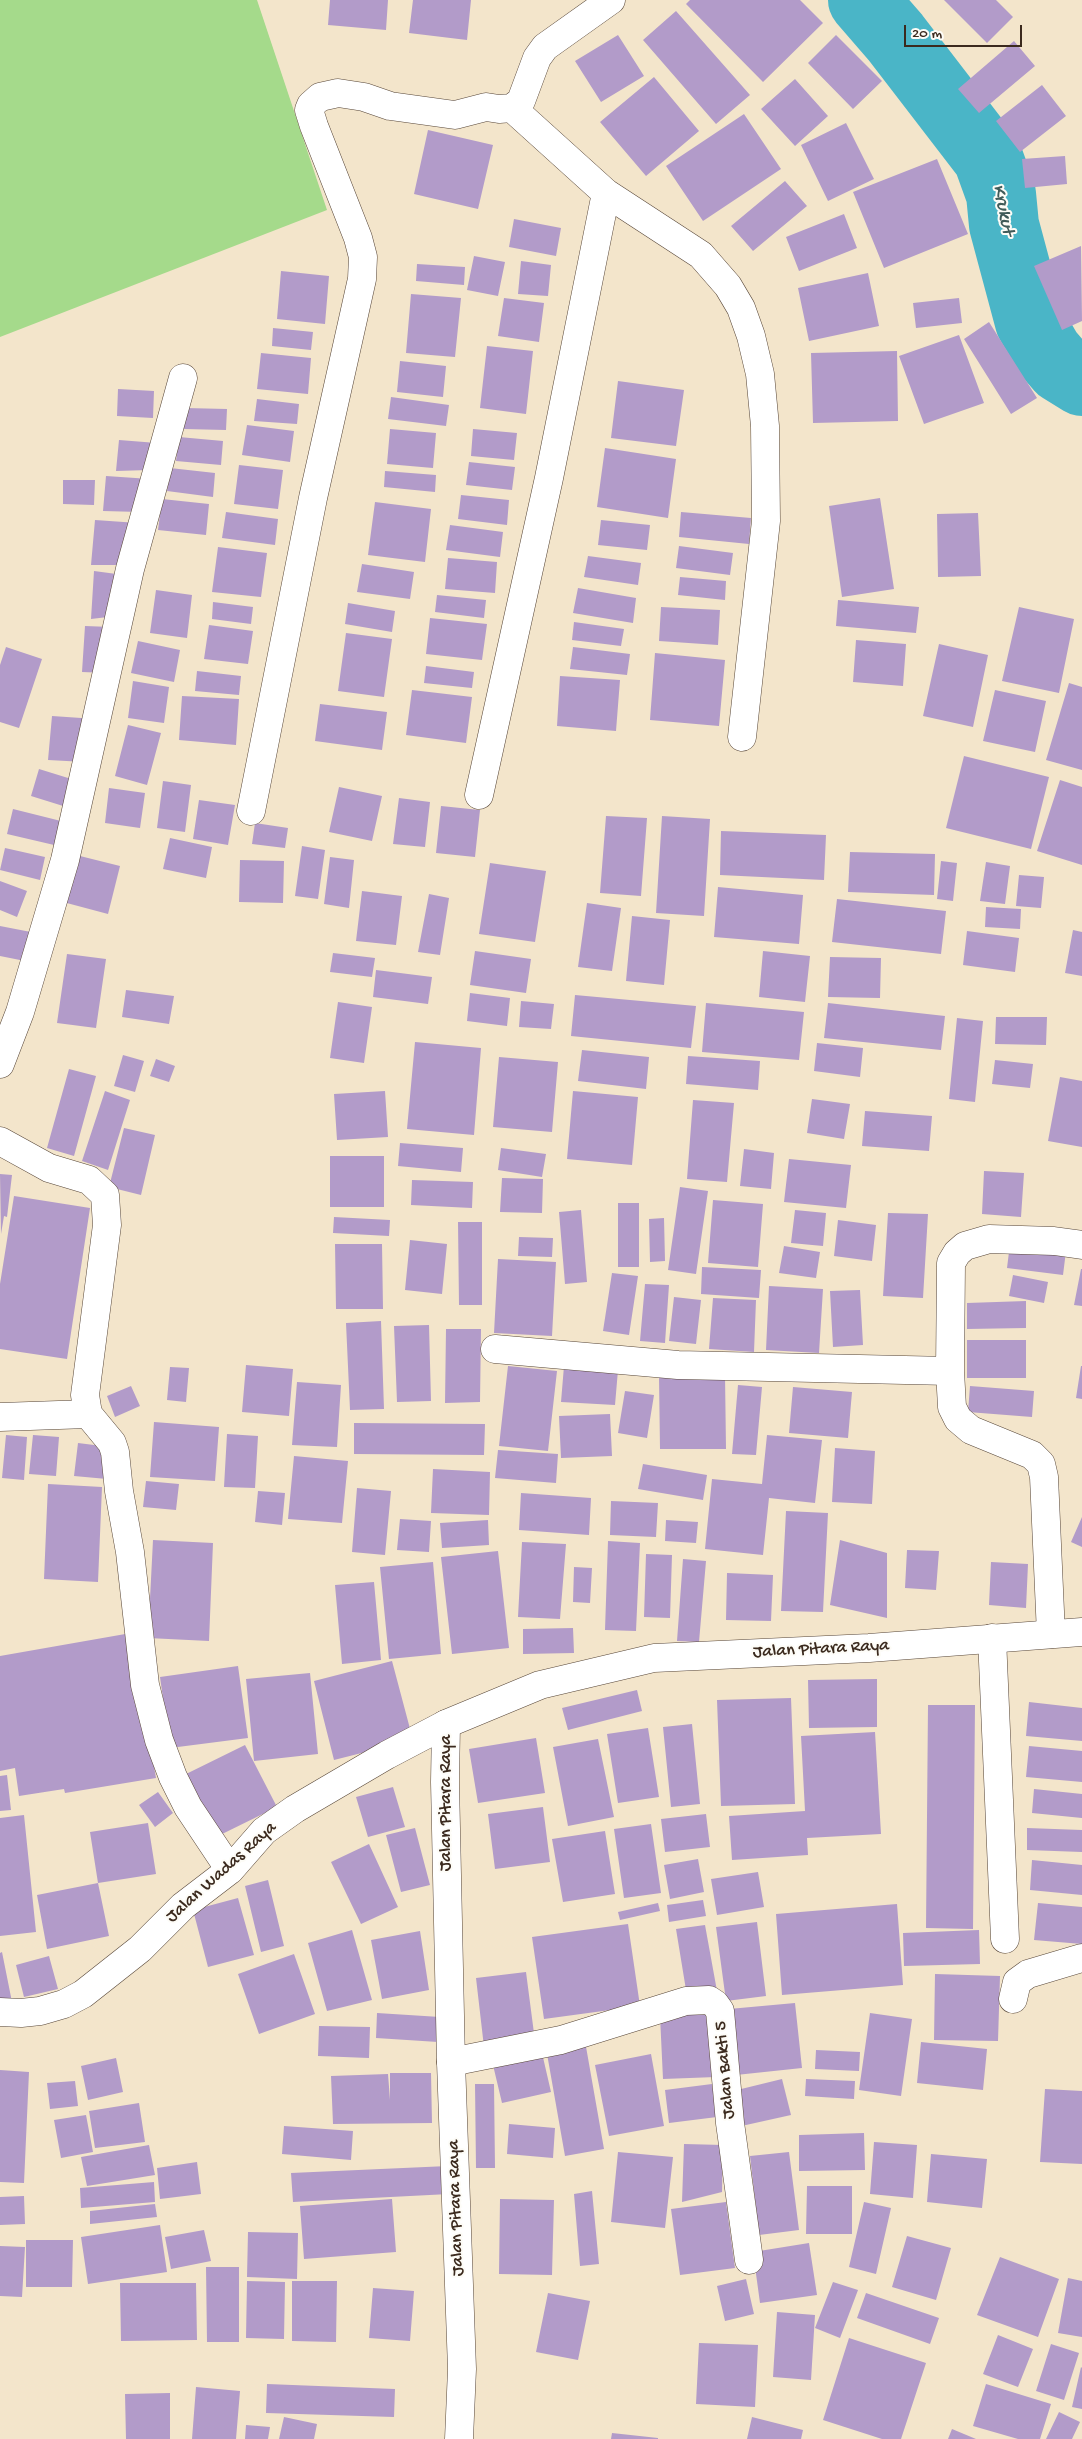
<!DOCTYPE html>
<style>
body{margin:0}
#map{position:relative;width:1082px;height:2439px;overflow:hidden;background:#f3e5cb;font-family:"Gochi Hand",sans-serif}
canvas{display:block}
.scale{position:absolute;left:904px;top:25px;width:118px;height:22px;box-sizing:border-box;border:2px solid #3b2a1e;border-top:0;padding-left:6px;font-size:15px;line-height:18px;white-space:nowrap;color:#3b2a1e;-webkit-text-stroke:4px #fdfcf7;paint-order:stroke}
</style>
<div id="map">
<canvas width="1082" height="2439"></canvas>
<div class="scale">20 m</div>
</div>
<script>
const ctx = document.querySelector('canvas').getContext('2d');
ctx.lineJoin = 'round';
function paint(path, color) { ctx.fillStyle = color; ctx.fill(path, 'evenodd'); }
const poly = rows => new Path2D(rows.map(r => 'M' + r).join(''));
function strokePath(path, color, width, dash) { ctx.strokeStyle = color; ctx.lineWidth = width; ctx.lineCap = dash ? 'butt' : 'round'; ctx.setLineDash(dash || []); ctx.stroke(path); }
function write(font, color, halo, rows, align = 'center') {
  ctx.font = font + ' "Gochi Hand",sans-serif'; ctx.lineWidth = 4; ctx.setLineDash([]); ctx.textBaseline = 'middle'; ctx.strokeStyle = halo; ctx.fillStyle = color; for (const [text, x, y, turn = 0] of rows) {
    ctx.save(); ctx.translate(x, y); ctx.rotate((+turn || 0) * Math.PI / 180); ctx.textAlign = isNaN(turn) ? turn : align; if (halo) ctx.strokeText(text, 0, 0); ctx.fillText(text, 0, 0); ctx.restore();
  }
}
paint(poly([
 [0,0,257,0,327,210,0,337]
]), '#a5da8b');
strokePath(poly([
 [863,0,895,37,988,158,1001,194,1004,225,1030,322,1048,353,1061,368,1082,381]
]), '#4ab5c7', 70);
paint(poly([
 [330,0,388,0,386,30,328,25],
 [413,0,471,0,467,40,409,33],
 [690,0,800,0,823,23,763,82,686,4],
 [944,0,996,0,1013,17,987,43],
 [676,11,750,95,716,124,643,40],
 [618,35,644,76,601,102,575,61],
 [836,35,882,81,853,109,808,63],
 [1014,41,1035,66,979,113,958,89],
 [654,77,699,131,646,176,600,122],
 [795,79,828,116,795,146,761,109],
 [1042,85,1066,116,1020,152,996,121],
 [744,114,781,169,703,221,666,166],
 [846,123,874,179,828,201,801,145],
 [428,130,493,145,478,209,414,194],
 [1065,156,1067,184,1025,188,1022,159],
 [937,159,968,234,884,268,853,192],
 [785,181,807,206,753,251,731,226],
 [844,214,857,248,799,271,786,237],
 [514,219,561,228,556,256,509,247],
 [1081,246,1082,321,1062,330,1034,266],
 [474,256,505,262,498,296,467,290],
 [521,261,551,265,548,296,518,294],
 [417,264,465,267,464,285,416,281],
 [281,271,329,276,325,324,277,319],
 [868,273,879,326,809,341,798,288],
 [411,294,461,298,455,357,406,353],
 [504,298,544,303,539,342,498,336],
 [959,298,962,323,916,328,913,303],
 [989,322,1037,398,1011,414,964,339],
 [273,328,313,332,311,350,272,346],
 [959,335,984,403,924,424,899,356],
 [487,346,533,351,526,414,480,408],
 [897,351,898,421,813,423,811,353],
 [261,353,311,358,308,394,257,389],
 [400,361,446,366,443,397,397,392],
 [618,381,684,390,676,446,611,438],
 [118,389,154,391,153,418,117,416],
 [391,397,449,405,446,426,388,419],
 [257,399,299,404,297,424,254,421],
 [185,408,227,409,226,430,184,429],
 [247,425,294,431,290,462,242,455],
 [390,429,436,433,433,468,387,464],
 [473,429,517,433,514,460,471,456],
 [179,437,223,441,221,465,176,461],
 [119,440,157,443,149,470,116,471],
 [605,448,676,459,668,518,597,507],
 [469,462,515,467,512,490,466,485],
 [239,465,283,470,278,509,234,504],
 [170,468,215,473,213,497,167,491],
 [385,471,436,475,435,492,384,487],
 [106,476,150,479,140,512,103,511],
 [63,480,95,480,94,505,63,504],
 [461,495,509,500,507,525,458,519],
 [880,498,894,589,842,597,829,506],
 [162,499,209,504,206,535,158,530],
 [375,502,431,509,425,562,368,555],
 [226,512,278,519,275,545,222,538],
 [681,512,751,518,749,544,679,537],
 [978,513,981,576,938,577,937,514],
 [95,520,138,523,128,565,91,565],
 [601,520,650,525,647,550,598,545],
 [450,525,503,532,500,557,446,550],
 [679,546,733,553,730,575,676,568],
 [218,547,267,553,261,597,212,592],
 [588,556,641,563,638,585,584,577],
 [448,558,497,562,495,593,445,589],
 [362,564,414,572,410,599,357,592],
 [94,571,124,575,116,616,91,619],
 [680,577,726,581,725,600,678,595],
 [578,588,636,598,633,623,573,613],
 [156,590,192,595,187,638,150,633],
 [437,595,486,600,484,618,435,612],
 [838,600,919,607,916,633,836,626],
 [213,602,253,607,251,624,212,619],
 [348,603,395,611,392,632,345,624],
 [661,607,720,610,718,645,659,641],
 [1019,607,1074,619,1059,693,1002,681],
 [430,618,487,624,482,660,426,654],
 [574,622,624,629,621,646,572,640],
 [209,625,253,631,248,664,204,659],
 [85,626,111,627,107,673,82,672],
 [346,633,392,639,384,697,338,691],
 [856,640,906,644,903,686,853,682],
 [138,641,180,650,174,682,131,673],
 [939,644,988,655,973,727,923,716],
 [6,647,42,659,19,728,0,722,0,665],
 [573,647,630,654,627,675,570,669],
 [655,653,725,660,719,726,650,720],
 [426,666,474,672,472,688,424,683],
 [197,671,241,676,239,695,195,691],
 [560,676,620,680,616,731,557,726],
 [133,681,169,687,164,723,128,718],
 [1069,683,1082,687,1082,770,1046,760],
 [412,690,472,697,466,743,406,735],
 [995,690,1046,701,1035,752,983,741],
 [182,696,239,699,236,745,179,740],
 [320,704,387,712,382,750,315,741],
 [52,716,96,719,85,762,48,760],
 [128,725,161,733,147,785,115,776],
 [964,756,1049,777,1031,849,946,828],
 [39,769,81,782,76,810,31,796],
 [1060,780,1082,787,1082,865,1037,851],
 [163,781,191,785,185,832,157,828],
 [339,787,382,796,372,841,329,832],
 [109,788,145,793,140,828,105,823],
 [399,798,430,802,425,847,393,844],
 [199,800,235,805,228,845,193,839],
 [441,806,480,810,475,857,436,853],
 [13,809,73,824,67,848,7,834],
 [606,816,647,818,641,896,600,893],
 [662,816,710,819,704,916,656,913],
 [255,823,288,828,285,848,252,844],
 [721,831,826,835,824,880,720,875],
 [170,838,212,847,206,878,163,869],
 [302,846,325,850,318,899,295,896],
 [5,848,45,857,40,880,0,870],
 [850,852,935,854,934,895,848,892],
 [76,855,120,866,108,914,63,902],
 [330,857,354,860,349,908,324,904],
 [240,860,284,861,283,903,239,902],
 [941,861,957,863,953,901,937,899],
 [986,862,1010,866,1005,904,980,901],
 [490,863,546,871,535,942,479,934],
 [1019,875,1044,877,1041,908,1016,906],
 [0,881,27,891,17,917,0,910],
 [718,887,803,895,799,944,714,937],
 [362,891,402,896,396,945,356,941],
 [429,894,449,898,440,955,418,952],
 [837,899,946,911,941,954,832,942],
 [587,903,621,908,612,971,578,967],
 [986,907,1021,909,1020,929,985,927],
 [632,916,670,920,664,985,626,981],
 [0,926,36,933,30,962,0,956],
 [1073,930,1082,932,1082,976,1065,973],
 [967,931,1019,938,1015,972,963,965],
 [475,951,531,959,526,993,470,985],
 [763,951,810,956,805,1002,759,997],
 [333,953,375,958,372,977,330,972],
 [67,954,106,959,96,1028,57,1023],
 [830,957,881,958,880,998,828,997],
 [376,970,432,977,428,1004,373,997],
 [126,990,174,996,169,1024,122,1017],
 [470,993,510,998,507,1026,467,1021],
 [575,995,696,1006,691,1048,571,1036],
 [521,1001,554,1004,551,1029,519,1027],
 [338,1002,372,1007,364,1063,330,1058],
 [706,1003,804,1012,799,1060,702,1052],
 [828,1003,945,1016,941,1050,824,1038],
 [996,1017,1047,1017,1046,1045,995,1044],
 [957,1018,983,1021,975,1102,949,1099],
 [415,1042,481,1048,474,1135,407,1129],
 [817,1043,863,1048,860,1077,814,1071],
 [582,1050,649,1057,646,1089,578,1081],
 [123,1055,144,1061,135,1092,114,1086],
 [688,1056,760,1061,758,1090,686,1084],
 [499,1057,558,1062,552,1132,493,1127],
 [156,1059,175,1066,169,1082,150,1076],
 [995,1060,1033,1064,1030,1088,992,1084],
 [69,1069,96,1076,74,1156,47,1148],
 [1060,1077,1082,1081,1082,1147,1048,1141],
 [105,1091,130,1100,108,1170,82,1161],
 [385,1091,388,1137,337,1140,334,1094],
 [573,1091,638,1097,632,1165,567,1159],
 [812,1099,850,1104,844,1139,807,1133],
 [693,1100,734,1103,727,1182,687,1179],
 [865,1111,932,1116,929,1151,862,1146],
 [124,1128,155,1135,141,1195,109,1187],
 [400,1143,463,1148,461,1172,398,1166],
 [501,1148,546,1154,542,1177,498,1170],
 [744,1149,774,1153,771,1189,740,1186],
 [330,1156,384,1156,384,1207,330,1207],
 [789,1159,851,1165,846,1208,784,1202],
 [984,1171,1024,1173,1021,1217,982,1214],
 [0,1174,12,1175,7,1217,4,1216,1,1234],
 [502,1178,543,1179,542,1213,500,1212],
 [412,1180,473,1182,472,1208,411,1205],
 [680,1187,708,1191,696,1274,668,1270],
 [14,1196,90,1208,67,1359,0,1349,0,1284],
 [713,1200,763,1204,758,1267,708,1263],
 [618,1203,639,1203,639,1267,618,1267],
 [581,1210,587,1282,565,1284,559,1212],
 [795,1210,826,1213,823,1246,791,1243],
 [888,1213,928,1214,923,1298,883,1296],
 [334,1217,390,1220,389,1236,333,1233],
 [664,1218,665,1261,650,1262,649,1219],
 [838,1220,876,1225,872,1261,834,1256],
 [458,1222,482,1222,482,1305,459,1305],
 [519,1237,553,1238,552,1257,518,1256],
 [410,1240,447,1244,442,1294,405,1290],
 [335,1244,382,1244,383,1309,336,1309],
 [1010,1244,1066,1251,1063,1275,1007,1268],
 [784,1246,820,1252,816,1278,779,1273],
 [498,1259,556,1262,552,1336,494,1333],
 [702,1267,761,1270,759,1298,701,1294],
 [1081,1269,1082,1269,1082,1306,1074,1305],
 [612,1273,638,1276,629,1335,603,1331],
 [1013,1275,1048,1282,1044,1303,1009,1296],
 [645,1284,669,1285,665,1343,640,1341],
 [769,1286,823,1289,819,1353,766,1350],
 [860,1290,863,1345,833,1347,830,1291],
 [674,1297,701,1300,696,1344,669,1341],
 [713,1298,756,1300,754,1352,709,1349],
 [1026,1301,1026,1328,967,1329,967,1303],
 [381,1321,384,1409,350,1410,346,1323],
 [429,1325,431,1401,397,1402,394,1326],
 [446,1329,481,1329,480,1402,445,1403],
 [967,1340,1026,1340,1026,1378,967,1378],
 [246,1365,293,1369,289,1416,242,1412],
 [508,1366,557,1371,548,1451,499,1446],
 [564,1366,618,1370,615,1405,561,1402],
 [1081,1366,1082,1366,1082,1399,1076,1398],
 [170,1367,189,1368,186,1402,167,1400],
 [725,1375,726,1449,660,1449,659,1376],
 [297,1382,341,1385,337,1447,292,1445],
 [738,1385,762,1387,756,1455,732,1454],
 [131,1386,140,1406,115,1417,107,1396],
 [970,1386,1034,1391,1032,1417,968,1412],
 [793,1387,852,1392,848,1438,789,1433],
 [625,1391,654,1395,647,1438,618,1433],
 [610,1414,612,1456,561,1458,559,1416],
 [154,1422,219,1427,215,1481,150,1477],
 [354,1423,485,1424,484,1455,354,1454],
 [227,1434,258,1436,255,1488,224,1487],
 [6,1435,27,1437,24,1480,2,1478],
 [33,1435,59,1437,56,1476,29,1474],
 [767,1435,822,1440,815,1503,769,1498,763,1555,705,1549,712,1479,762,1484],
 [78,1443,110,1447,107,1479,74,1476],
 [835,1448,875,1451,872,1504,832,1502],
 [498,1450,558,1454,556,1483,495,1478],
 [294,1456,348,1461,342,1523,288,1519],
 [643,1464,707,1475,703,1500,638,1489],
 [433,1469,490,1472,489,1515,431,1513],
 [146,1481,179,1484,176,1510,143,1507],
 [48,1484,102,1487,98,1582,44,1579],
 [357,1488,391,1491,385,1555,352,1552],
 [258,1491,285,1493,282,1525,255,1522],
 [521,1493,591,1498,589,1535,519,1530],
 [611,1501,658,1503,656,1537,610,1535],
 [786,1511,828,1513,823,1612,781,1611],
 [1082,1517,1082,1547,1071,1542],
 [400,1519,431,1521,429,1552,397,1550],
 [488,1520,489,1545,442,1548,440,1523],
 [666,1520,698,1522,696,1543,665,1541],
 [153,1540,213,1543,209,1641,148,1638],
 [840,1540,887,1553,887,1618,830,1605],
 [608,1541,640,1543,636,1631,605,1630],
 [522,1542,566,1544,560,1619,518,1617],
 [907,1550,939,1551,936,1590,905,1588],
 [498,1551,509,1648,452,1654,441,1557],
 [646,1554,672,1555,670,1618,644,1617],
 [683,1559,706,1561,699,1642,677,1641],
 [433,1562,441,1654,389,1659,380,1567],
 [991,1562,1028,1564,1026,1608,989,1605],
 [574,1567,592,1568,590,1603,573,1602],
 [727,1573,773,1575,771,1621,726,1620],
 [374,1582,381,1660,342,1664,335,1585],
 [573,1628,574,1653,523,1654,523,1629],
 [131,1633,156,1778,65,1793,64,1789,19,1796,15,1768,0,1771,0,1656],
 [392,1661,413,1740,334,1760,314,1681],
 [238,1666,248,1738,170,1748,160,1677],
 [310,1673,318,1754,254,1761,246,1679],
 [877,1679,877,1727,809,1728,808,1680],
 [637,1690,642,1711,568,1730,562,1708],
 [791,1698,795,1804,721,1806,717,1700],
 [1029,1702,1082,1708,1082,1741,1026,1736],
 [928,1705,975,1705,973,1929,926,1928],
 [692,1724,700,1804,671,1807,663,1727],
 [648,1728,659,1797,618,1803,607,1734],
 [875,1732,881,1834,807,1838,808,1855,732,1860,729,1816,805,1811,801,1736],
 [536,1738,545,1793,478,1803,469,1749],
 [598,1739,614,1817,568,1826,553,1747],
 [245,1745,277,1807,214,1838,182,1776],
 [1029,1746,1082,1751,1082,1782,1026,1777],
 [7,1775,11,1810,0,1811,0,1776],
 [393,1787,405,1827,368,1837,356,1797],
 [1034,1789,1082,1794,1082,1818,1032,1813],
 [158,1792,173,1813,155,1827,139,1805],
 [543,1807,550,1862,495,1869,488,1814],
 [706,1814,710,1847,665,1852,661,1819],
 [24,1815,36,1932,0,1936,0,1818],
 [148,1823,156,1874,98,1883,90,1832],
 [651,1824,661,1893,624,1898,614,1829],
 [415,1828,430,1885,401,1892,386,1835],
 [1027,1828,1082,1830,1082,1852,1027,1850],
 [605,1831,615,1894,563,1902,552,1839],
 [369,1844,398,1907,361,1924,331,1862],
 [698,1859,704,1892,670,1899,664,1865],
 [1032,1860,1082,1865,1082,1895,1030,1890],
 [758,1872,764,1907,717,1915,711,1879],
 [268,1880,284,1946,261,1952,245,1886],
 [98,1883,109,1936,47,1949,37,1895],
 [238,1898,254,1955,208,1967,193,1910],
 [703,1900,706,1916,669,1922,667,1905],
 [658,1903,660,1911,620,1920,618,1912],
 [1038,1903,1082,1907,1082,1944,1034,1940],
 [897,1904,903,1985,782,1995,776,1914],
 [757,1922,766,1996,726,2001,716,1927],
 [628,1924,640,2006,544,2019,532,1937],
 [705,1925,717,1991,687,1996,676,1929],
 [352,1930,372,2000,327,2011,308,1943],
 [979,1930,980,1964,904,1966,903,1933],
 [420,1931,429,1990,382,1999,371,1940],
 [2,1952,12,2002,0,2005,0,1953],
 [294,1954,315,2014,259,2034,238,1974],
 [49,1956,58,1989,24,1997,16,1965],
 [526,1972,535,2041,484,2047,476,1978],
 [935,1974,1000,1976,998,2041,934,2040],
 [795,2003,802,2068,736,2075,729,2009],
 [377,2013,440,2017,438,2042,376,2038],
 [870,2013,912,2019,901,2096,859,2090],
 [712,2014,716,2077,663,2079,660,2016],
 [319,2026,370,2027,369,2058,318,2056],
 [585,2041,604,2149,565,2156,546,2048],
 [921,2042,987,2049,983,2090,917,2083],
 [816,2050,860,2052,859,2071,815,2069],
 [542,2053,551,2092,502,2103,493,2065],
 [651,2054,664,2126,609,2136,595,2065],
 [116,2058,123,2092,88,2100,81,2066],
 [0,2070,29,2072,24,2183,0,2182],
 [390,2073,431,2073,432,2123,333,2124,331,2076,388,2074,390,2100],
 [782,2079,791,2115,737,2127,729,2092],
 [806,2079,855,2081,854,2099,805,2096],
 [75,2081,78,2106,50,2109,47,2083],
 [475,2084,494,2084,495,2168,476,2168],
 [712,2084,717,2117,669,2123,665,2090],
 [1045,2089,1082,2091,1082,2164,1040,2162],
 [139,2103,145,2142,95,2148,89,2111],
 [86,2115,93,2152,61,2158,54,2120],
 [509,2124,555,2128,553,2158,507,2154],
 [284,2126,353,2131,351,2160,282,2154],
 [864,2133,865,2170,799,2171,799,2135],
 [874,2142,917,2145,913,2198,870,2194],
 [684,2144,723,2145,722,2192,682,2202],
 [149,2145,155,2175,87,2186,81,2157],
 [618,2152,673,2157,665,2228,611,2222],
 [789,2152,799,2230,759,2235,750,2156],
 [931,2154,987,2159,982,2208,927,2202],
 [197,2162,201,2194,160,2199,157,2168],
 [448,2166,449,2194,293,2202,291,2173],
 [154,2182,155,2202,81,2208,80,2188],
 [807,2186,852,2186,852,2234,806,2234],
 [592,2191,599,2264,580,2266,574,2194],
 [24,2196,25,2224,0,2225,0,2197],
 [392,2199,396,2252,304,2259,300,2206],
 [500,2199,554,2200,552,2275,499,2274],
 [726,2202,735,2268,680,2275,671,2209],
 [864,2202,891,2208,876,2274,849,2267],
 [155,2204,157,2217,90,2224,90,2211],
 [160,2225,167,2272,88,2284,81,2237],
 [204,2230,211,2261,171,2269,165,2237],
 [248,2232,298,2233,297,2279,247,2277],
 [907,2236,951,2248,936,2300,892,2287],
 [26,2240,73,2240,72,2287,26,2287],
 [809,2243,817,2295,760,2303,753,2252],
 [0,2246,25,2247,22,2297,0,2296],
 [1000,2257,1059,2279,1038,2337,977,2315],
 [206,2267,239,2267,239,2342,207,2342],
 [1068,2278,1082,2281,1082,2337,1058,2333],
 [746,2279,754,2314,725,2321,717,2286],
 [247,2281,285,2282,284,2339,246,2338],
 [292,2281,337,2281,336,2342,292,2341],
 [833,2282,858,2290,840,2338,815,2328],
 [120,2283,196,2283,197,2340,121,2341],
 [373,2288,414,2291,410,2341,369,2338],
 [548,2293,590,2301,578,2360,536,2352],
 [866,2293,939,2318,930,2344,857,2318],
 [777,2312,815,2315,811,2380,773,2377],
 [998,2335,1033,2349,1018,2387,983,2374],
 [849,2338,926,2363,901,2439,882,2439,823,2420],
 [699,2343,758,2345,755,2407,696,2404],
 [1051,2344,1079,2353,1064,2400,1036,2391],
 [1081,2367,1082,2368,1082,2409,1072,2407],
 [267,2384,395,2389,394,2417,266,2413],
 [986,2384,1051,2404,1040,2439,1018,2439,973,2426],
 [196,2387,240,2391,236,2439,192,2439],
 [170,2393,170,2439,126,2439,125,2394],
 [1059,2412,1080,2422,1072,2439,1046,2439],
 [284,2417,317,2424,314,2439,279,2439],
 [752,2417,803,2430,801,2439,747,2439],
 [246,2425,270,2427,268,2439,245,2439],
 [952,2429,976,2439,948,2439],
 [612,2433,658,2438,658,2439,611,2439]
]), '#b29bc9');
const minor = poly([
 [606,193,701,255,728,286,741,308,751,336,760,374,765,426,766,521,742,737],
 [479,795,549,478,606,193,512,108],
 [251,811,313,498,362,279,363,257,358,238,314,126,309,110,311,105,320,97,338,93,364,97,390,106,455,115,486,107,499,109,512,108,521,101,537,58,545,47,611,0],
 [0,1064,20,1012,65,860,130,569,183,378],
 [0,1141,49,1168,89,1180,105,1195,107,1225,85,1395,88,1414,112,1443,115,1452,119,1491,130,1552,145,1685,159,1740,173,1777,188,1807,230,1870],
 [495,1349,678,1365,950,1371],
 [0,1417,88,1414],
 [1051,1634,1044,1477,1041,1464,1032,1455,971,1430,958,1419,952,1407,950,1371,951,1263,957,1253,965,1246,989,1239,1054,1241,1082,1245],
 [992,1638,1005,1939],
 [1013,1999,1017,1982,1028,1974,1082,1958],
 [0,2012,21,2013,40,2011,64,2004,83,1994,140,1949,183,1906,230,1870,264,1831,295,1809,387,1755,446,1724],
 [451,2062,561,2040,686,2001,709,2000,715,2004,720,2011,730,2123,749,2260]
]);
const major = poly([
 [459,2439,462,2369,451,2062,445,1782,446,1724,540,1685,654,1658,869,1648,1082,1632]
]);
strokePath(minor, '#574638', 29);
strokePath(major, '#574638', 29);
strokePath(minor, '#fff', 28);
strokePath(major, '#fff', 28);
write('18px', '#3b2a1e', '#fdfcf7', [
 ["Jalan Pitara Raya",821,1650,-3],
 ["Jalan Pitara Raya",447,1803,-90],
 ["Jalan Wadas Raya",222,1873,-42],
 ["Jalan Bakti 5",726,2070,-95],
 ["Jalan Pitara Raya",457,2208,-92]
]);
write('italic 19px', '#405b59', '#fdfcf7', [
 ["Krukut",1002,210,78]
]);
</script>
